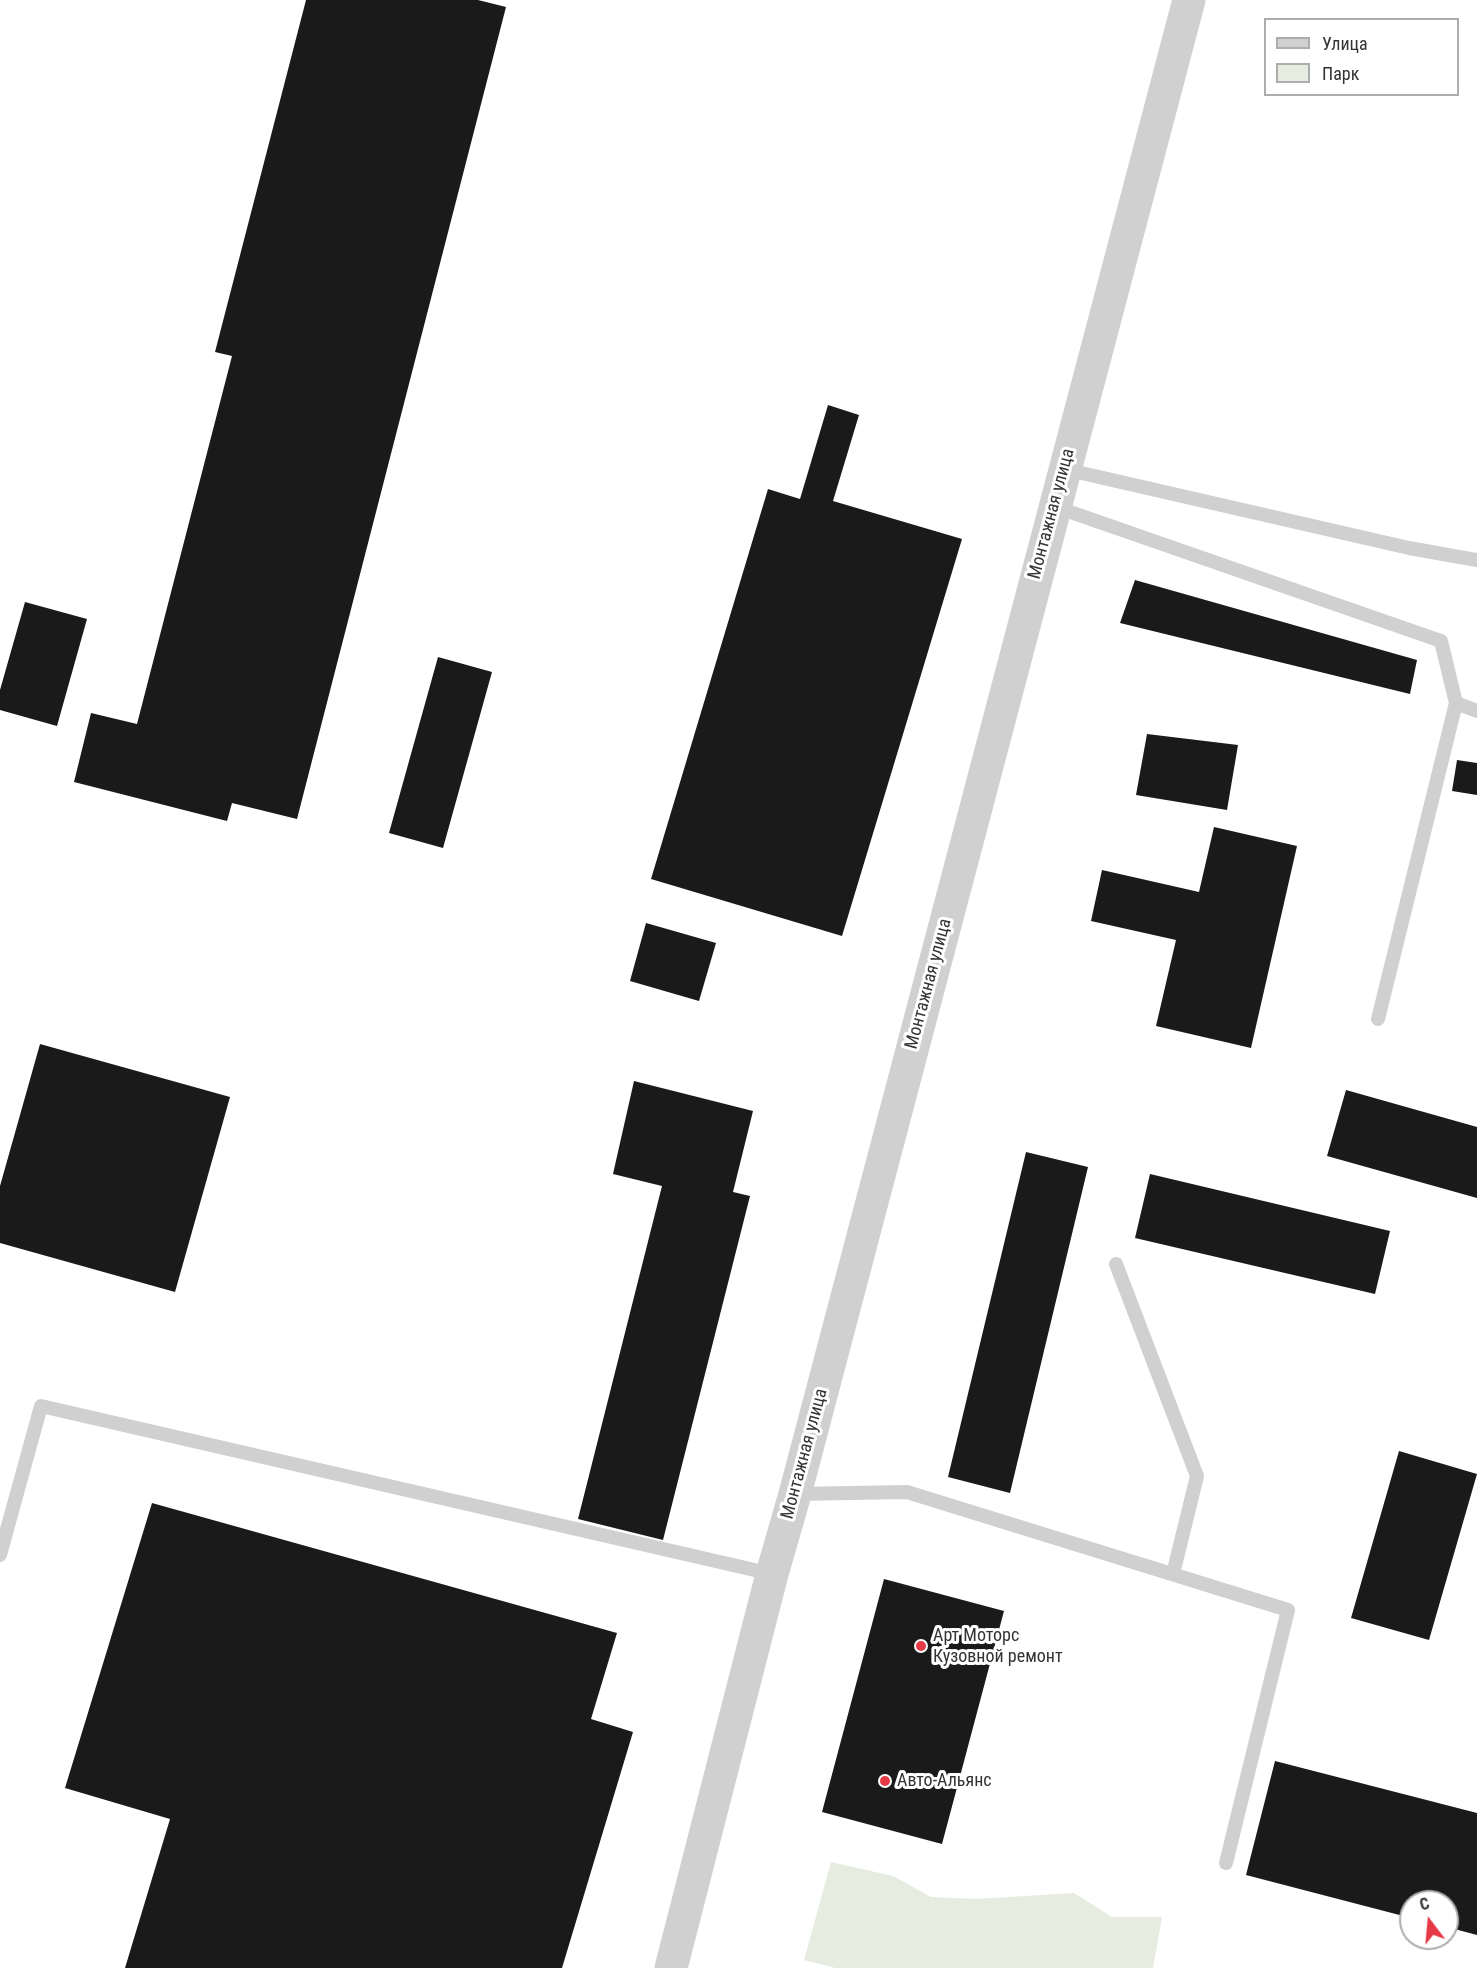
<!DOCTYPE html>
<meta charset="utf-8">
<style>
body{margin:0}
#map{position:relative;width:1477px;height:1968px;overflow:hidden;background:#fff;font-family:"Roboto Condensed",sans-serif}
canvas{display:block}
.legend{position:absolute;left:1264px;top:18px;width:195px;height:78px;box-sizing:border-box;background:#fff;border:2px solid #adadad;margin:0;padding:8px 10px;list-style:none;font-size:18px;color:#333}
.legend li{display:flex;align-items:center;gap:12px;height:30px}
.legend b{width:30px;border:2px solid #adadad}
.north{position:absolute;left:1399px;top:1890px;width:60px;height:60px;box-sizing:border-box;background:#fff;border:2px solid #adadad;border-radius:50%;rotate:344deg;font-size:16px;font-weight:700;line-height:24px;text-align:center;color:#333}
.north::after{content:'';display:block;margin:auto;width:21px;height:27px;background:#e63946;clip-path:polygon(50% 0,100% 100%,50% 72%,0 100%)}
</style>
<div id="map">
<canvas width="1477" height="1968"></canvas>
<ul class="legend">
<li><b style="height:8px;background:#d0d0d0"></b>Улица</li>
<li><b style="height:16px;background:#e6ecdf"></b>Парк</li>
</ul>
<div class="north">С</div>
</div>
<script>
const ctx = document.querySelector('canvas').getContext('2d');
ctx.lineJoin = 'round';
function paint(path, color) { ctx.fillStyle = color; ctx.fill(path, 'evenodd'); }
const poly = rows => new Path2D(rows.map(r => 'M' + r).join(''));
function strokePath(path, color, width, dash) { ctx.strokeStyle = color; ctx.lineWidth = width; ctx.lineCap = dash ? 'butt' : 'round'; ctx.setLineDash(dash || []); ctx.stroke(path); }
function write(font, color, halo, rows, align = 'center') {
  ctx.font = font + ' "Roboto Condensed",sans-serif'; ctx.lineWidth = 6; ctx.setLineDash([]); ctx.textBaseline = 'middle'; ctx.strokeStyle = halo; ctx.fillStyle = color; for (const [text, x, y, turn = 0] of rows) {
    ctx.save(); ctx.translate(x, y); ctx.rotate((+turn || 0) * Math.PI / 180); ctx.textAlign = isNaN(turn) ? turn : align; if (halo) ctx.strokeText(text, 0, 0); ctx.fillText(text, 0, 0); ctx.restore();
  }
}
paint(poly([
 [831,1862,893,1876,931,1897,976,1899,1074,1893,1112,1917,1162,1917,1153,1968,835,1968,804,1960]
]), '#e6ecdf');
paint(poly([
 [306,0,478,0,506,7,297,819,232,803,227,821,74,782,91,713,137,724,232,356,215,352],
 [828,405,859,415,833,501,962,539,842,936,651,879,768,489,800,499],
 [1135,580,1417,660,1410,694,1120,623],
 [25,602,87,619,57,726,0,710,0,690],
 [438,657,492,672,443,848,389,833],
 [1147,734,1238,745,1227,810,1136,795],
 [1457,760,1477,763,1477,795,1452,791],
 [1214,827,1297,846,1251,1048,1156,1026,1176,940,1091,921,1102,870,1199,892],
 [646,923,716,943,699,1001,630,981],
 [40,1044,230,1097,175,1292,0,1243,0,1186],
 [634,1081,753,1111,733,1192,750,1196,663,1540,578,1519,662,1186,613,1174],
 [1346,1090,1477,1127,1477,1198,1327,1156],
 [1026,1152,1088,1167,1010,1493,948,1477],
 [1150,1174,1390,1231,1375,1294,1135,1238],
 [1399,1451,1477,1474,1429,1640,1351,1618],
 [152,1503,617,1633,591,1719,633,1732,562,1968,125,1968,170,1819,65,1788],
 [884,1579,1004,1611,942,1844,822,1812],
 [1275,1761,1477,1813,1477,1935,1447,1927,1447,1902,1411,1902,1411,1918,1246,1875]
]), '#1a1a1a');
strokePath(poly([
 [1064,469,1409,548,1477,560],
 [1056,507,1441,641,1456,703,1378,1019],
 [1456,703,1477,711],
 [1116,1264,1197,1476,1173,1574],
 [795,1494,907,1492,1288,1610,1226,1863],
 [0,1555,41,1406,772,1574]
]), '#d0d0d0', 14);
strokePath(poly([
 [671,1968,772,1574,795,1494,1189,0]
]), '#d0d0d0', 33);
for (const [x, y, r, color] of [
 [921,1646,6,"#e63946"],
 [885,1781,6,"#e63946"]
]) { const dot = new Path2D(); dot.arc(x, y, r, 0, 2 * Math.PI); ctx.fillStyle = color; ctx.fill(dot); strokePath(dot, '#fff', 2); }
write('18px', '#333', '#fff', [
 ["Монтажная улица",1052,514,-75],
 ["Монтажная улица",929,984,-75],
 ["Монтажная улица",805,1454,-75]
]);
write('18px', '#333', '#fff', [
 ["Арт Моторс",933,1636],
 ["Кузовной ремонт",933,1657],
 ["Авто-Альянс",897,1781]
], 'left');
</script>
